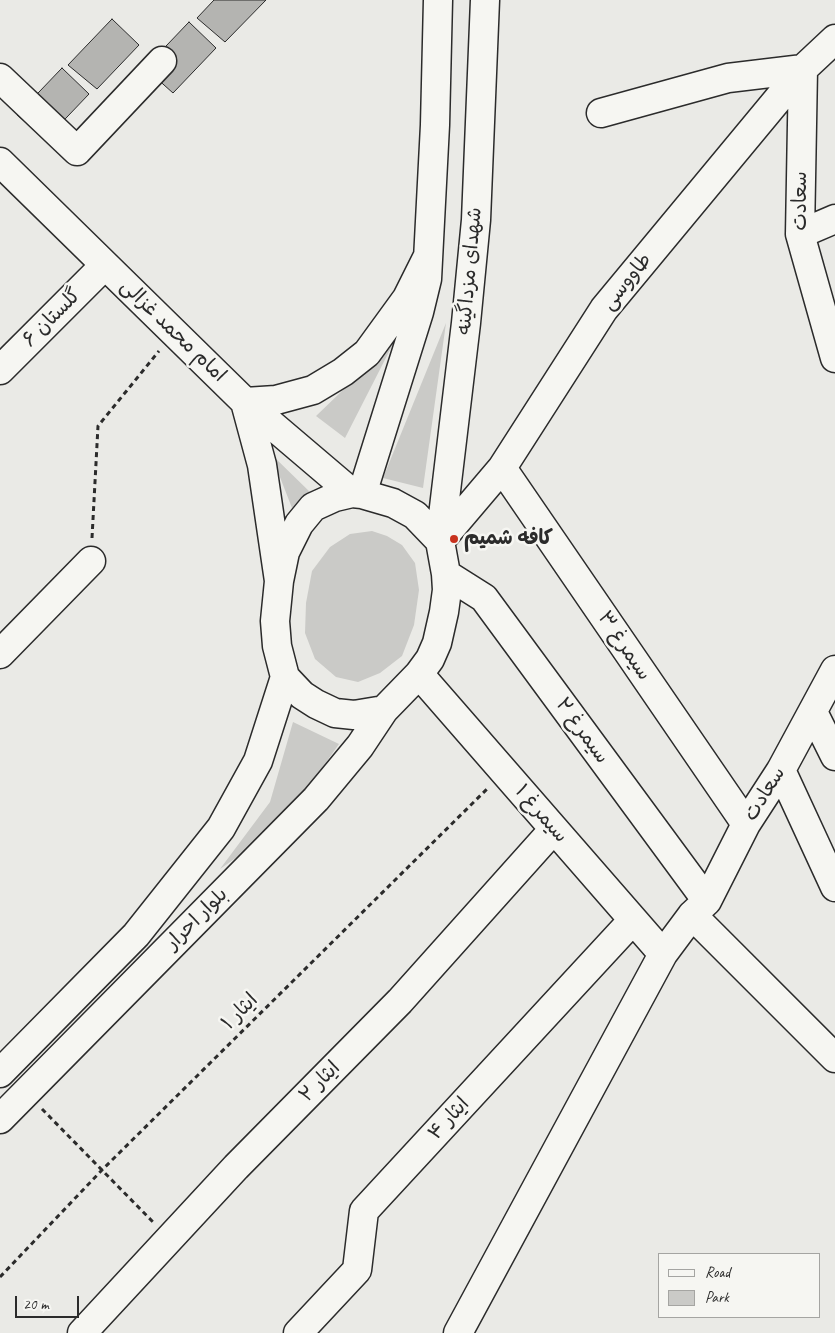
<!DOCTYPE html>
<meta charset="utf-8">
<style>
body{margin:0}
#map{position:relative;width:835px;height:1333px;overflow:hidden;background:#eaeae6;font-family:Caveat,sans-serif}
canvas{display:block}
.legend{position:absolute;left:658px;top:1253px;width:162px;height:65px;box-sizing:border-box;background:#f6f6f2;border:1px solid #a5a5a2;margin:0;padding:6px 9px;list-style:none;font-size:15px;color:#2b2b2b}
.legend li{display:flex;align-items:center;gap:10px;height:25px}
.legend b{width:25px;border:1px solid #a5a5a2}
.scale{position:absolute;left:15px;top:1296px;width:64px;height:22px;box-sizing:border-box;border:2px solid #2b2b2b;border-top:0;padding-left:6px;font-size:15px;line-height:18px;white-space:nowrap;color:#2b2b2b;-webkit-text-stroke:4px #f6f6f2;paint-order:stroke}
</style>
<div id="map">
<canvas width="835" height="1333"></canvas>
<ul class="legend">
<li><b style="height:6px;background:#f6f6f2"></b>Road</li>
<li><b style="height:14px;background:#cacac7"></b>Park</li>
</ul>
<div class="scale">20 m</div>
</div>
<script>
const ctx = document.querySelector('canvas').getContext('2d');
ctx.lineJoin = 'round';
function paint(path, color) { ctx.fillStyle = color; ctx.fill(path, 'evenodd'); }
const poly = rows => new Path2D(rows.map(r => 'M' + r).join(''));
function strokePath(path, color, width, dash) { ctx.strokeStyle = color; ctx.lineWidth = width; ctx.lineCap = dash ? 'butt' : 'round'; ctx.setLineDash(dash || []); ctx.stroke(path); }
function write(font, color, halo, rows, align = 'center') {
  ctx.font = font + ' Caveat,"Playpen Sans Arabic",sans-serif'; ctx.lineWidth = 5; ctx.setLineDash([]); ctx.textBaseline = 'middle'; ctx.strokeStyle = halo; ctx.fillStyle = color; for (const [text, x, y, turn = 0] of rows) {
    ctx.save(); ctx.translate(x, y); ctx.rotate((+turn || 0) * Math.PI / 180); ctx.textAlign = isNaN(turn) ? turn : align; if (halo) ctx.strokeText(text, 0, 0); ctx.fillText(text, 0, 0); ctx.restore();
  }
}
paint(poly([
 [446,323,423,488,383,478],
 [395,340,345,438,316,416],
 [271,454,312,494,292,508],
 [372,531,387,536,402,545,415,563,419,590,414,625,402,656,380,673,358,682,336,677,315,659,305,633,306,603,312,571,330,547,350,534],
 [293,722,339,744,308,788,250,848,220,869,270,802]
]), '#cacac7');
const building = poly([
 [214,0,266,0,225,42,197,18,214,0],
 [112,19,139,45,97,89,68,65,112,19],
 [189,22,216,48,173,93,145,68,189,22],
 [62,68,89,94,46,139,17,115,62,68]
]);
paint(building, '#b4b4b1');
strokePath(building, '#2b2b2b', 1);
const minor = poly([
 [0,78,77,151,162,61],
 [601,113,728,78,803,69,800,234,835,358],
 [0,162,245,402,352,493],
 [800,234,835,219],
 [0,370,105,265],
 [502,468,746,824],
 [362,494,419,312,427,279,435,125,438,0],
 [440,541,502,468,604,309,803,69,835,39],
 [440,541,466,323,476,220,485,0],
 [446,574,484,598,707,901],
 [279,581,285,552,299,524,313,507,335,497,352,493,362,494,393,503,415,515,440,541,446,574,447,590,444,612,437,643,430,659,419,674,384,710,354,715,335,713,316,704,302,695,285,677,277,646,275,621,279,581,262,465,245,402,276,400,313,390,343,372,367,353,407,298,428,256],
 [0,654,91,561],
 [419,674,663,954],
 [813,712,835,756],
 [781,770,835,887],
 [692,915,835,1058],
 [0,1073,136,935,221,828,258,761,285,677],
 [0,1119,316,799,360,746,384,710],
 [82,1333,236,1167,400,1001,554,829],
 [298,1333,357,1270,364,1211,633,920],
 [458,1333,663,954,692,915,707,901,746,824,781,770,835,670]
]);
strokePath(minor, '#2b2b2b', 31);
strokePath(poly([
 [92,538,98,426,159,351],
 [42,1109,153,1222],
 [0,1277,102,1170,487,789]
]), '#2b2b2b', 3, [5, 4]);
strokePath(minor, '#f6f6f2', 28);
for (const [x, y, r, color] of [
 [454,539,5,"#c8321e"]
]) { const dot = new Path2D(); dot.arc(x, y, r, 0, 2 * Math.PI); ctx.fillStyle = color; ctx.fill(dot); strokePath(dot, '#f6f6f2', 2); }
write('20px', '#2b2b2b', '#f6f6f2', [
 ["سعادت",801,201,-90],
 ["شهدای مزداگینه",470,271,-85],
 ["طاووسی",627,282,-51],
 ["گلستان ۶",52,318,-45],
 ["امام محمد غزالی",173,331,44],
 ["سیمرغ ۳",624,646,56],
 ["سیمرغ ۲",582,731,54],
 ["سعادت",765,794,-58],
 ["سیمرغ ۱",541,814,49],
 ["بلوار احرار",197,919,-45],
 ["ایثار ۱",240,1012,-45],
 ["ایثار ۲",320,1082,-45],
 ["ایثار ۴",449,1119,-47]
]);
write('bold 20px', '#2b2b2b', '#f6f6f2', [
 ["کافه شمیم",464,539]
], 'left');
</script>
